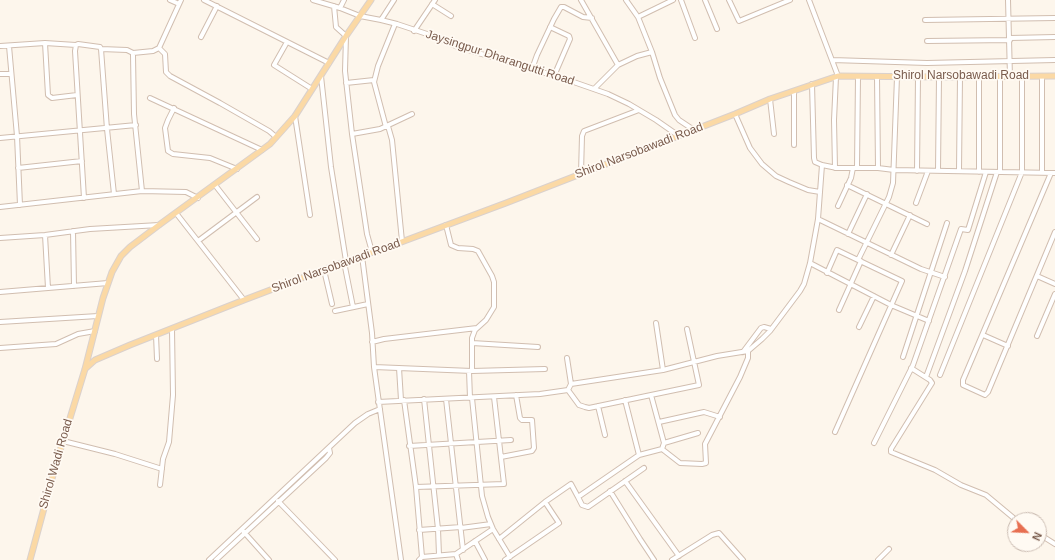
<!DOCTYPE html>
<style>
body{margin:0}
#map{position:relative;width:1055px;height:560px;overflow:hidden;background:#fdf6ec;font-family:Arial,sans-serif}
canvas{display:block}
.north{position:absolute;left:1007px;top:512px;width:40px;height:40px;box-sizing:border-box;background:#fffaf3;border:1px solid #cabbb1;border-radius:50%;rotate:114deg;font-size:11px;font-weight:700;line-height:16px;text-align:center;color:#7a5c4d}
.north::after{content:'';display:block;margin:auto;width:14px;height:18px;background:#e76f51;clip-path:polygon(50% 0,100% 100%,50% 72%,0 100%)}
</style>
<div id="map">
<canvas width="1055" height="560"></canvas>
<div class="north">N</div>
</div>
<script>
const ctx = document.querySelector('canvas').getContext('2d');
ctx.lineJoin = 'round';
const poly = rows => new Path2D(rows.map(r => 'M' + r).join(''));
function strokePath(path, color, width, dash) { ctx.strokeStyle = color; ctx.lineWidth = width; ctx.lineCap = dash ? 'butt' : 'round'; ctx.setLineDash(dash || []); ctx.stroke(path); }
function write(font, color, halo, rows, align = 'center') {
  ctx.font = font + ' Arial,sans-serif'; ctx.lineWidth = 3.5; ctx.setLineDash([]); ctx.textBaseline = 'middle'; ctx.strokeStyle = halo; ctx.fillStyle = color; for (const [text, x, y, turn = 0] of rows) {
    ctx.save(); ctx.translate(x, y); ctx.rotate((+turn || 0) * Math.PI / 180); ctx.textAlign = isNaN(turn) ? turn : align; if (halo) ctx.strokeText(text, 0, 0); ctx.fillText(text, 0, 0); ctx.restore();
  }
}
const minor = poly([
 [170,0,179,4],
 [204,0,329,63],
 [313,0,340,8,360,16,381,20,397,24,430,35,458,47,565,79,608,94,629,104,656,120,679,136],
 [581,0,618,65],
 [626,0,638,17,652,52,660,78,675,115,679,120,694,130],
 [681,0,695,38],
 [705,0,717,29],
 [729,0,739,21,790,0],
 [809,0,838,76],
 [1008,0,1010,77],
 [432,4,451,16],
 [334,6,336,27,346,36,345,71,352,134,367,234,372,252],
 [340,8,344,0],
 [638,17,673,0],
 [381,20,394,0],
 [925,20,1055,18],
 [550,27,569,36,570,39,554,76],
 [414,31,435,0],
 [201,37,217,6],
 [1010,38,1055,37],
 [927,41,1010,40],
 [287,42,274,65,312,89],
 [45,43,48,95,52,98,77,95],
 [0,46,45,43,76,45],
 [9,46,17,136,20,205],
 [159,48,165,54,166,72,170,76,220,103,269,131,276,137],
 [101,49,127,50,133,53],
 [832,60,927,63,1055,60],
 [532,69,537,55,554,19,561,7,564,7,583,17,592,18],
 [0,74,11,74],
 [321,76,331,167,346,261],
 [1042,76,1042,172],
 [877,77,878,168],
 [346,83,374,80],
 [812,84,814,158,815,162,822,165,837,168,878,168,894,170,1055,173],
 [594,89,618,65,637,56,652,52],
 [794,91,794,145],
 [150,98,262,150],
 [770,99,774,134],
 [174,108,168,120,165,128,168,151,173,154,210,158,237,169],
 [735,114,750,148,762,164,776,176,789,182,808,190,820,192],
 [295,116,310,215],
 [388,126,392,140,402,241],
 [386,127,374,82,378,66,395,24],
 [352,134,380,129,412,114],
 [0,138,136,125],
 [857,167,858,77],
 [18,168,82,161],
 [835,168,834,120,836,77],
 [917,171,918,77],
 [938,171,939,77],
 [959,171,960,77],
 [979,172,979,77],
 [1000,172,1000,77],
 [581,173,582,136,584,131,639,110],
 [1051,173,963,380,963,385,985,395,988,392,1055,232],
 [215,185,257,239],
 [847,185,927,224],
 [142,191,134,114,133,55,133,53,153,51,159,48,181,0],
 [84,198,75,51,76,45,78,44,100,47,101,49,107,129,114,194],
 [916,203,928,171],
 [838,206,851,178,853,168],
 [0,207,142,191,186,192,198,198],
 [176,213,244,300],
 [818,219,921,269,945,277],
 [446,225,451,245,458,248,473,249,478,251,492,276,494,282,494,307,486,320,475,330,472,338,472,371],
 [73,231,74,286],
 [848,234,867,194],
 [45,235,48,288],
 [0,238,45,235,90,229,159,225],
 [198,241,257,197],
 [891,255,910,215],
 [362,256,372,333,374,367,401,560],
 [858,260,889,197,893,183,897,77],
 [344,262,353,307],
 [810,263,891,305,929,321],
 [324,270,332,304],
 [827,273,837,250,902,281,835,432],
 [1037,276,1055,284],
 [0,292,108,283],
 [839,310,861,261],
 [335,311,368,304],
 [0,322,98,316],
 [656,323,663,370],
 [859,327,874,296],
 [687,329,699,385,651,395,664,443,662,449,680,463,702,464,706,463,705,444,740,377,748,358,748,351],
 [156,335,157,359],
 [983,335,1008,346],
 [1037,336,1055,294],
 [372,342,384,339,477,328],
 [472,343,538,347],
 [0,348,56,344,78,334,95,331],
 [743,352,761,328,764,327,771,329],
 [903,357,947,223],
 [567,358,571,384],
 [374,367,472,371,545,369],
 [399,368,401,400],
 [911,368,930,380,932,383,891,449,891,452,935,470,961,485,986,495,1016,520],
 [469,371,470,398],
 [940,375,1022,172,1022,76],
 [926,377,965,271,997,172],
 [568,390,579,405,585,407,589,408,651,395],
 [472,398,482,496,488,517,493,529,510,557],
 [424,399,438,529,439,555],
 [446,399,463,550],
 [404,400,416,487,422,557,419,560],
 [625,400,639,455],
 [378,402,540,394,568,390,571,384,663,370,717,356,748,351,762,339,770,331,800,291,804,284,810,263,818,219,822,165],
 [598,406,605,435],
 [659,422,704,412,720,417],
 [63,441,115,454,162,469],
 [664,443,698,433],
 [874,443,913,365,961,229,968,230,986,172],
 [409,446,511,440],
 [501,457,532,451,534,448,532,420,522,420,520,418,516,395],
 [625,481,679,556],
 [160,485,163,459,169,442,173,395,172,329],
 [416,487,504,484,494,397],
 [610,491,640,539,654,560],
 [578,497,582,505,588,507,644,468],
 [278,501,335,560],
 [461,528,491,524],
 [419,530,461,527],
 [243,531,269,560],
 [1039,534,1055,544],
 [499,539,545,502,571,484,578,497,639,455,662,449],
 [475,541,485,560],
 [456,554,458,560],
 [422,557,456,554,493,529],
 [209,560,355,423,368,414,380,409],
 [216,560,326,458,330,453,329,448],
 [505,560,559,523,545,502],
 [672,560,712,535,719,533,743,560],
 [878,560,889,549]
]);
const major = poly([
 [85,369,95,360,130,345,244,300,344,262,388,247,506,203,735,114,770,99,826,80,838,76,939,77,1055,76],
 [30,560,56,464,85,369,103,298,112,272,121,256,130,247,159,225,270,144,295,116,346,36,371,0]
]);
strokePath(minor, '#d1beb0', 6);
strokePath(major, '#dad1cd', 7);
strokePath(minor, '#fff', 4);
strokePath(major, '#fbd9a5', 5);
write('12px', '#7a5c4d', '#fffaf3', [
 ["Jaysingpur Dharangutti Road",500,58,18],
 ["Shirol Narsobawadi Road",961,76],
 ["Shirol Narsobawadi Road",639,151,-21],
 ["Shirol Narsobawadi Road",336,266,-20],
 ["Shirol Wadi Road",56,464,-74]
]);
</script>
